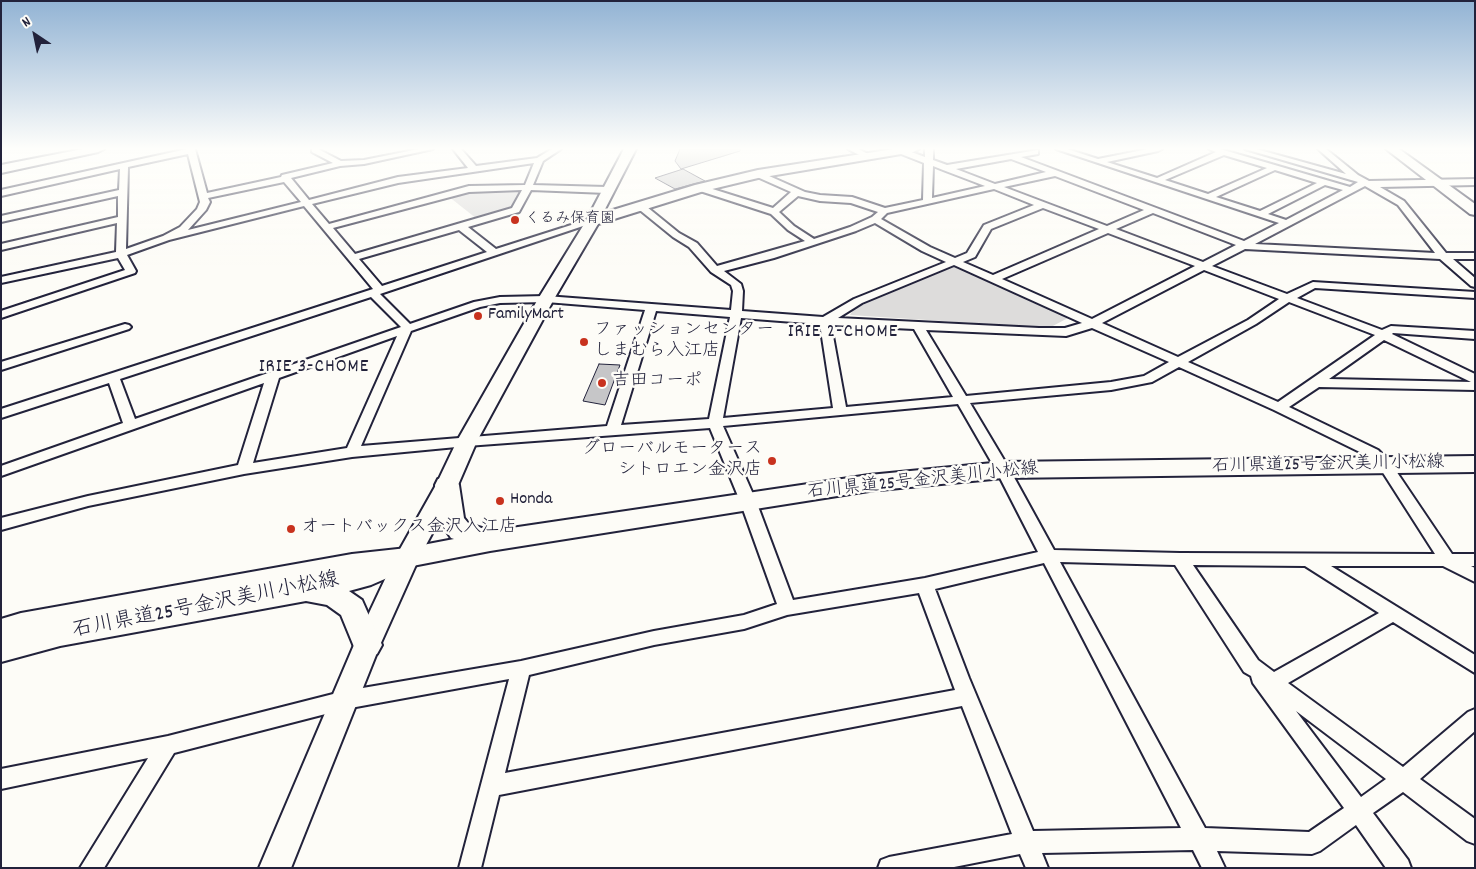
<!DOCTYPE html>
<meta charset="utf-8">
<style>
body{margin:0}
#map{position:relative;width:1476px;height:869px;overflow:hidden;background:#fdfcf7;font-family:Dekko,sans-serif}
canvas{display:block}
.frame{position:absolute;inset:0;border:2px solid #22223b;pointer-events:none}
.north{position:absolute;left:10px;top:10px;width:50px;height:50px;-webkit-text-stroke:4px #fdfcf7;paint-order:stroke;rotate:326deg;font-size:14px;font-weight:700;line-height:20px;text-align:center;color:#22223b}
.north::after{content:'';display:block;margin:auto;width:18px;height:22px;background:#22223b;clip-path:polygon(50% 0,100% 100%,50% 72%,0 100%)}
</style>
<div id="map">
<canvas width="1476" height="869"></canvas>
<div class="frame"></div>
<div class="north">N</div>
</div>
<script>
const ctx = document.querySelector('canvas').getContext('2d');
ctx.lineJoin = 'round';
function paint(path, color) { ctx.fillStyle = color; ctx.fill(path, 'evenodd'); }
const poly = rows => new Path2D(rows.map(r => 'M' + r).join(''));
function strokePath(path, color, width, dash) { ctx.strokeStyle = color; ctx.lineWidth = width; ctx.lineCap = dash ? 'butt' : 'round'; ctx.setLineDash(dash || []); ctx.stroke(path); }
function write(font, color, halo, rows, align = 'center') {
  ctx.font = font + ' Dekko,"Klee One",sans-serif'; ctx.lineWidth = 5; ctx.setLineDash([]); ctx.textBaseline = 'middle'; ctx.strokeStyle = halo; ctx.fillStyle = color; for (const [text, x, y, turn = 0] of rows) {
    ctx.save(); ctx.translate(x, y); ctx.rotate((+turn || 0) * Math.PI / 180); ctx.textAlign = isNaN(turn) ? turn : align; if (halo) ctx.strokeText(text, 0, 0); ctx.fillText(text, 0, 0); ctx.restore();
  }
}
paint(poly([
 [520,189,521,190,514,208,477,219,448,196,471,191],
 [954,265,1068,318,1049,328,850,315,855,307]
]), '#dddcdb');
const building = poly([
 [680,149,740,149,740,151,681,169,675,161,680,149],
 [683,169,705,181,675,189,655,178,683,169],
 [599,364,620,365,605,405,583,401,599,364]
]);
paint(building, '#c6c6c8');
strokePath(building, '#22223b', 1);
const street = poly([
 [187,149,195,149,207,193,281,177,282,175,333,163,312,152,312,149,318,149,341,161,364,160,419,149,433,149,364,164,340,166,291,178,309,200,398,177,468,168,453,149,461,149,476,166,537,158,552,149,561,149,543,161,533,185,607,187,611,190,607,193,531,190,519,212,468,227,496,249,590,219,593,218,598,221,380,294,410,324,474,302,500,297,546,296,731,310,733,291,731,285,711,272,689,247,673,237,641,211,634,210,634,206,647,207,679,233,697,243,717,266,805,241,788,230,771,214,697,190,697,186,703,186,773,208,791,192,755,176,755,172,758,171,805,192,820,195,852,197,885,208,923,200,924,163,896,152,896,149,903,149,925,157,925,149,933,149,933,160,947,165,1038,150,1038,154,1021,157,1244,241,1279,223,1056,149,1067,149,1098,159,1148,149,1162,149,1158,151,1107,162,1157,178,1216,152,1209,149,1220,149,1350,187,1358,182,1245,149,1256,149,1346,174,1318,149,1326,149,1358,175,1369,181,1475,179,1475,185,1380,187,1404,201,1446,253,1475,253,1475,259,1453,259,1475,278,1475,287,1471,286,1440,259,1245,249,1212,266,1287,294,1313,282,1475,292,1475,298,1315,288,1297,298,1382,330,1391,326,1475,331,1475,339,1393,333,1392,334,1475,374,1475,390,1319,387,1289,407,1378,450,1390,462,1452,554,1475,554,1475,566,1471,566,1475,568,1475,582,1443,566,1331,566,1475,655,1475,673,1393,622,1288,683,1403,767,1468,712,1475,709,1475,731,1420,779,1475,819,1475,844,1467,841,1403,792,1373,813,1408,860,1411,868,1386,868,1356,825,1320,851,1312,854,1217,851,1225,868,1202,868,1193,850,1042,853,1048,868,1026,868,1020,854,949,868,878,868,881,860,889,857,1012,834,962,706,499,795,481,868,459,868,509,679,345,709,174,753,104,868,80,868,148,758,1,789,1,769,168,736,345,691,521,661,654,631,744,615,777,604,740,501,710,428,467,446,352,457,244,474,88,506,1,530,1,518,88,496,238,465,264,383,1,476,1,466,123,423,109,383,1,418,1,409,373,289,304,206,169,240,127,255,136,271,135,273,1,318,1,311,125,270,118,258,1,283,1,277,116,252,117,223,1,250,1,244,118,217,118,196,1,222,1,216,119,190,120,169,1,196,1,190,187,149],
 [188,154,200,202,197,209,180,227,163,236,126,249,128,167,188,154],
 [1224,155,1267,168,1208,194,1165,180,1224,155],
 [1011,159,1046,172,995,184,956,169,1011,159],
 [534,163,525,185,469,186,329,224,312,204,398,183,534,163],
 [933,166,943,170,985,186,932,198,933,166],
 [1275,170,1317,183,1260,211,1216,197,1275,170],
 [1055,176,1144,210,1107,226,1004,187,1055,176],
 [284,182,301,202,188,230,206,210,210,202,208,198,284,182],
 [1325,185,1343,190,1286,220,1268,214,1325,185],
 [1365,186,1398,205,1435,253,1255,244,1365,186],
 [994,189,1034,205,984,225,967,253,955,258,930,247,881,219,887,213,994,189],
 [522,190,512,208,355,254,333,228,469,192,522,190],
 [798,196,820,201,851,203,878,212,872,217,850,227,814,239,794,226,779,212,798,196],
 [1043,208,1099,229,993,275,963,262,975,257,991,229,1043,208],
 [1153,213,1236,245,1203,262,1116,229,1153,213],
 [875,223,922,251,946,262,854,299,823,317,742,311,743,291,741,284,724,271,774,258,856,231,875,223],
 [459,230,487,252,382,286,359,259,459,230],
 [1108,233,1195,266,1092,319,1002,279,1108,233],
 [954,265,1082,323,1065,328,1039,328,838,318,862,303,954,265],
 [1204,270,1279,299,1248,320,1178,357,1102,323,1204,270],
 [371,297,401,327,135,419,120,379,371,297],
 [546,302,645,310,607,426,361,446,411,331,480,307,500,303,546,302],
 [1289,302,1375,335,1278,402,1188,362,1256,324,1289,302],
 [656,311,730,317,709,419,621,425,656,311],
 [741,318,820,324,833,408,723,418,741,318],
 [831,325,914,329,953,397,846,407,831,325],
 [1092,328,1169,362,1144,376,1111,382,966,396,926,330,1066,336,1092,328],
 [397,336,347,448,253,463,279,378,397,336],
 [1384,340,1471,382,1472,382,1329,379,1384,340],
 [1179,367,1274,410,1368,456,1380,468,1435,554,1180,553,1054,550,1010,470,970,403,1111,390,1152,382,1179,367],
 [958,404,996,470,1038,552,925,578,793,600,756,501,723,426,958,404],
 [1060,562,1175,565,1244,672,1251,676,1253,683,1344,808,1309,832,1205,828,1060,562],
 [1044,563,1181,828,1033,831,969,678,935,589,1044,563],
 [1193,565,1305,566,1379,613,1274,672,1258,660,1193,565],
 [919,593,955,690,505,773,529,675,654,645,744,629,787,615,919,593],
 [1296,711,1386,779,1361,797,1296,711],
 [848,149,858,149,870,155,863,157,848,149],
 [125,324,129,325,131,327,129,329,1,370,1,362,125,324]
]);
const secondary = poly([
 [83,149,104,149,98,152,1,173,1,165,83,149],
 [624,149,636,149,603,213,695,185,758,170,894,149,919,149,913,152,758,178,704,191,598,224,554,299,477,441,458,485,419,558,380,645,291,868,259,868,354,645,395,558,436,485,457,441,538,299,586,221,624,149],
 [1386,149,1399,149,1475,204,1475,215,1470,214,1386,149]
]);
const primary = poly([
 [1475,456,1475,472,1003,478,869,491,490,551,397,569,394,575,371,585,349,591,362,600,382,645,377,654,367,657,357,654,341,615,327,605,306,601,60,646,1,662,1,619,21,613,352,554,407,548,454,539,451,538,439,520,435,485,438,479,447,477,456,479,459,485,464,518,469,524,491,531,869,475,1003,462,1475,456]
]);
strokePath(street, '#22223b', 4);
strokePath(secondary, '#22223b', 4);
strokePath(primary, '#22223b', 4);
paint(street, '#fdfcf7');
paint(secondary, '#fdfcf7');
paint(primary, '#fdfcf7');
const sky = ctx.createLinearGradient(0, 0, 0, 270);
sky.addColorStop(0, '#92b3d4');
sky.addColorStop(0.55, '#fefefb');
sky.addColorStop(1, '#fefefb00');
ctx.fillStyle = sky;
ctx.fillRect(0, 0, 1476, 270);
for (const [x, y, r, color] of [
 [515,220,5,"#c8321e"],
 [478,316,5,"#c8321e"],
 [584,342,5,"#c8321e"],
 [602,383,5,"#c8321e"],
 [772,461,5,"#c8321e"],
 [500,501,5,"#c8321e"],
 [291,529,5,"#c8321e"]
]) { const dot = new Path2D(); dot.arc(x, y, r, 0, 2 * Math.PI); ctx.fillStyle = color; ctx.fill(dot); strokePath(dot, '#fdfcf7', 2); }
write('15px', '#22223b', '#fdfcf7', [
 ["くるみ保育園",525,220]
], 'left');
write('18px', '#22223b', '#fdfcf7', [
 ["FamilyMart",488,316],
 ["ファッションセンター",594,332],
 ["しまむら入江店",594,353],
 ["吉田コーポ",612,383],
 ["グローバルモータース",762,451,"right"],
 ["シトロエン金沢店",762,472,"right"],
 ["Honda",510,501],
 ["オートバックス金沢入江店",301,529]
], 'left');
write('18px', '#22223b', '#fdfcf7', [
 ["石川県道25号金沢美川小松線",1328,466,-1],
 ["石川県道25号金沢美川小松線",923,482,-6]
]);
ctx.letterSpacing = '1px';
write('19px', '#22223b', '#fdfcf7', [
 ["IRIE 2-CHOME",843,333],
 ["IRIE 3-CHOME",314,368]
]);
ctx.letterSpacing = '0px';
write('21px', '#22223b', '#fdfcf7', [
 ["石川県道25号金沢美川小松線",206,607,-11]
]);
</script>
